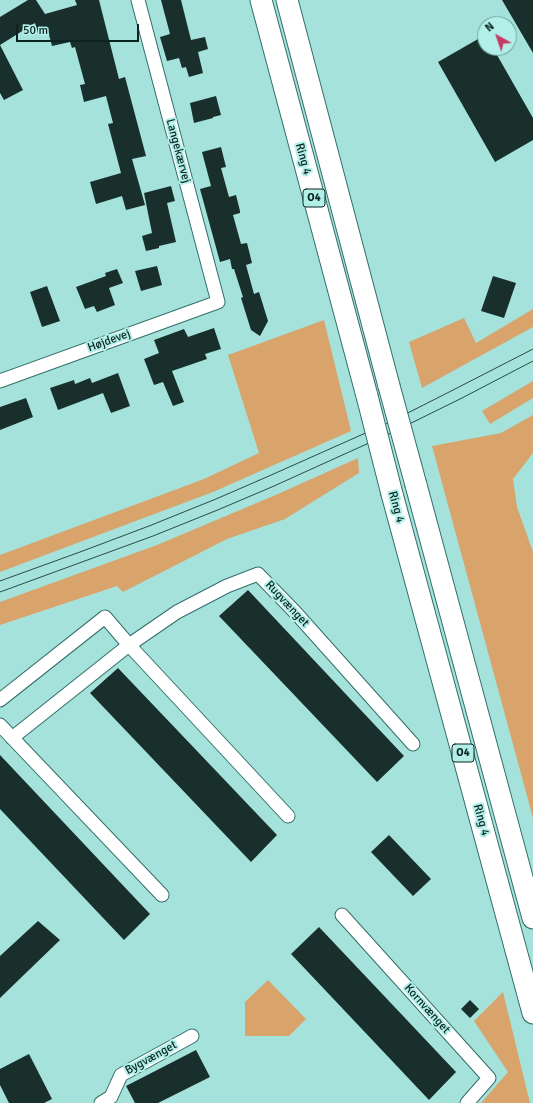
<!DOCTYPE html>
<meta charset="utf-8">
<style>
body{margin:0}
#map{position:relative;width:533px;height:1103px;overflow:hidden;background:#a5e2db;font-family:Signika,sans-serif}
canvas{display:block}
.north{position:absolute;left:477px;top:16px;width:40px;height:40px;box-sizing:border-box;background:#b2efe8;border:1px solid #6f9e99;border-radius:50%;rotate:320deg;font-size:11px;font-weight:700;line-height:16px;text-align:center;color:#0b2422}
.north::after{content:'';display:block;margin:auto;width:14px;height:18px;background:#c83962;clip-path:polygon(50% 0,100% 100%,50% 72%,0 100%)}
.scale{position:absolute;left:16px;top:24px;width:123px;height:18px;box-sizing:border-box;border:2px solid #0b2422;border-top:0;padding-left:5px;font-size:12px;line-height:14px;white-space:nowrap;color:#0b2422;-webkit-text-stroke:3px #b2efe8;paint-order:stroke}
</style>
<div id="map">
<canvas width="533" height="1103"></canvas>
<div class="north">N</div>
<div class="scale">50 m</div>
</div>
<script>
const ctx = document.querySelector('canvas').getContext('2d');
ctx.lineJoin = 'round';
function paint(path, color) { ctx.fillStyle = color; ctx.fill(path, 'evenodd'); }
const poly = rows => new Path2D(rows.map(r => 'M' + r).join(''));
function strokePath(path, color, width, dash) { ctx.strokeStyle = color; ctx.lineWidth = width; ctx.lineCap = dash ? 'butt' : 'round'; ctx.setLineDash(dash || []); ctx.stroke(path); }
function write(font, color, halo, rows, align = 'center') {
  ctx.font = font + ' Signika,sans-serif'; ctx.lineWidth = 4; ctx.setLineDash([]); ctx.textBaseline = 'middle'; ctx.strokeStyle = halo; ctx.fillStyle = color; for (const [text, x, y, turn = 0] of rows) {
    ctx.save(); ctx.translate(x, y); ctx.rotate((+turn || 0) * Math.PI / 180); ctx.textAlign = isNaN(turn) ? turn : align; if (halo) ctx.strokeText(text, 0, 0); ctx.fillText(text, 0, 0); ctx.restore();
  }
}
paint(poly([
 [533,309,533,327,422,388,409,342,464,318,476,343],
 [324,320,351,431,213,492,0,572,0,555,204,479,259,453,228,355],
 [533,381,533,398,490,424,482,411],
 [533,415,533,453,513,479,517,507,533,552,533,818,432,446,501,433],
 [358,458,359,473,285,519,227,539,123,592,117,586,0,625,0,602,157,545,278,494],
 [268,980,306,1019,289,1036,245,1036,245,1002],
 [503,992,530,1103,481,1103,508,1072,474,1021]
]), '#d9a46b');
paint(poly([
 [28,0,36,0,45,14,77,5,75,0,99,0,119,79,125,77,146,156,132,159,145,205,126,210,122,196,96,204,90,182,121,173,108,124,113,123,106,96,84,102,80,85,85,84,75,47,72,48,70,42,52,46,48,31,38,33,35,23,0,45,0,17],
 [161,0,181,0,191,40,205,37,208,49,198,52,203,73,189,77,186,67,182,68,179,58,167,61,160,37,170,34],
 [502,0,533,0,533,53],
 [485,35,485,48,493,48,533,118,533,140,495,162,438,62],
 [0,45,23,90,4,100,0,93],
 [216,96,221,115,213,117,213,118,194,123,190,103],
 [221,147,226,167,221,168,229,197,236,195,240,211,240,213,233,215,241,244,247,243,252,263,246,265,254,294,259,292,268,321,260,336,251,330,241,298,243,297,234,269,232,269,230,259,220,262,200,189,211,186,202,152],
 [171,186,175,201,167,203,176,242,159,246,159,248,146,251,142,236,152,233,144,193],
 [157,266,162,285,141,291,135,271],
 [117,269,123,283,109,288,115,305,97,312,94,306,85,309,76,287,106,276,105,273],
 [493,276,516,283,504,318,481,311],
 [47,286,60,321,42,327,30,292],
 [214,328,221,349,205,354,207,359,172,371,184,402,173,406,163,382,154,385,144,359,159,353,154,340,184,329,188,337],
 [118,373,130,406,111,413,103,393,58,410,50,388,74,380,75,384,90,378,92,383],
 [26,398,33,417,0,430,0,407],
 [248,590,404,756,377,782,219,616],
 [118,668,277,835,251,862,90,693],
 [0,755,150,914,124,940,0,809],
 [389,835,431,879,413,896,371,852],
 [38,921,60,940,0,998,0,956],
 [319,927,456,1072,429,1100,291,954],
 [470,1000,479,1009,470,1018,461,1009],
 [196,1050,210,1077,158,1103,135,1103,126,1086],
 [29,1054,52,1099,44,1103,9,1103,0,1085,0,1069]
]), '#182f2c');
const street = poly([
 [0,381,218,302,138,0],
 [0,700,105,617,129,645,288,816],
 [0,725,162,895],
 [12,738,129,645,177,612,227,586,258,574,295,612,413,744],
 [342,915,489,1078,467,1103],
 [101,1103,111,1097,121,1075,192,1036]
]);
const primary = poly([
 [261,0,367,396],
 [287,0,389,386],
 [416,485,533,918],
 [392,494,533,1013]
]);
strokePath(street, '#336f6a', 15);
strokePath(primary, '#336f6a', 23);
strokePath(street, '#fff', 13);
strokePath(primary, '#fff', 21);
strokePath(poly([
 [0,581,80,552,149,526,216,499,269,476,388,423,457,388,533,349],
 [0,592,153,536,220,509,274,486,391,433,462,398,533,361]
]), '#2a4a47', 1);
const primaryBridge = poly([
 [389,386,416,485],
 [367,396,392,494]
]);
strokePath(primaryBridge, '#336f6a', 23, []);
strokePath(primaryBridge, '#fff', 21);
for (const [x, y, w] of [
 [314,198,22],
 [463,753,22]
]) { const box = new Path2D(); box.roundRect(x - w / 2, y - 9, w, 18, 3); ctx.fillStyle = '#b2efe8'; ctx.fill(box); strokePath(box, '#0b2422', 1); }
write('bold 11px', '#0b2422', null, [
 ["O4",314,198],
 ["O4",463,753]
]);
write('12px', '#0b2422', '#b2efe8', [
 ["Langekærvej",178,151,75],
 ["Ring 4",303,159,75],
 ["Højdevej",109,341,-20],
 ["Ring 4",396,507,75],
 ["Rugvænget",287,604,47],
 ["Ring 4",481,820,75],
 ["Kornvænget",427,1009,48],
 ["Bygvænget",151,1058,-29]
]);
</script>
